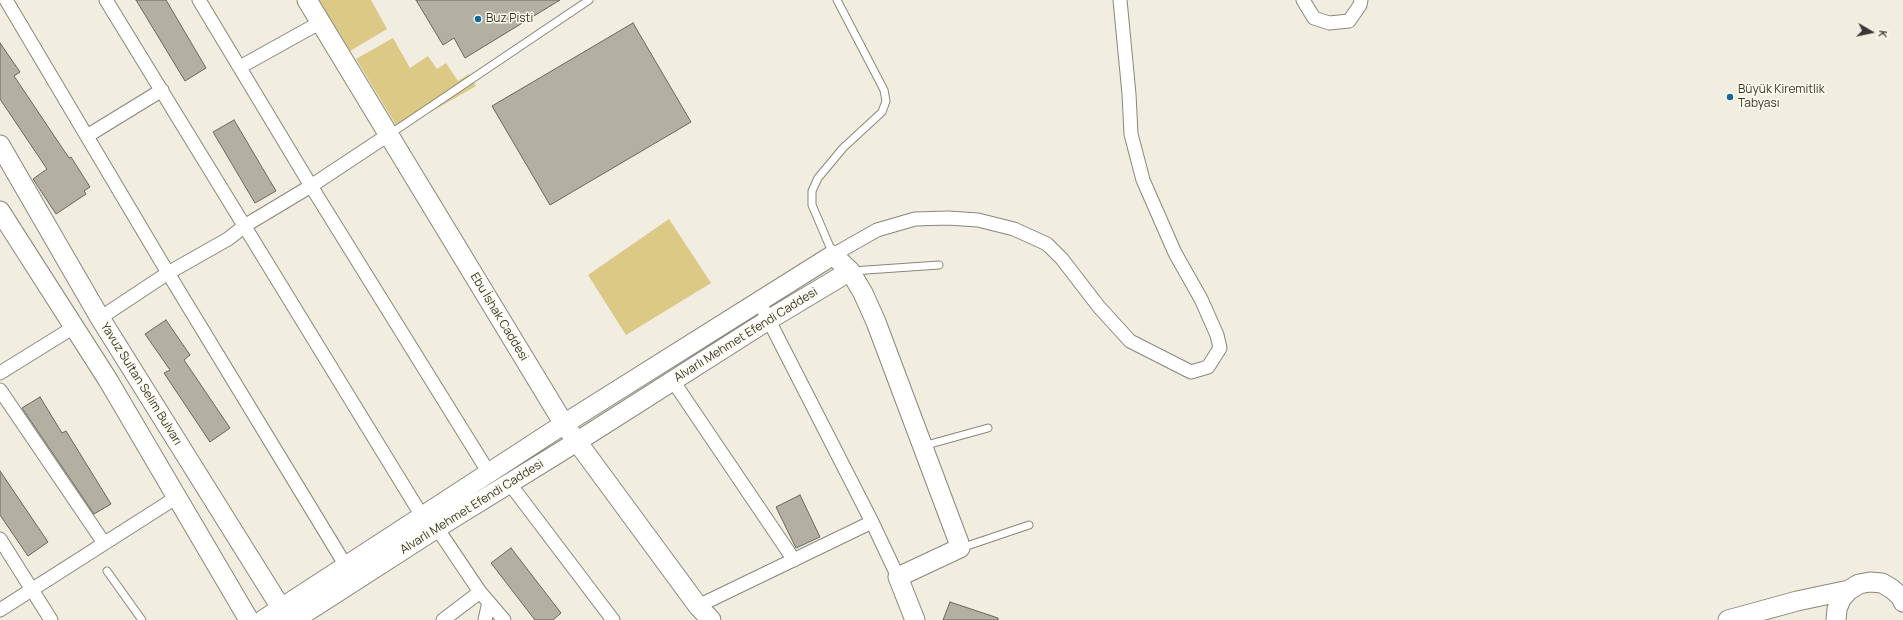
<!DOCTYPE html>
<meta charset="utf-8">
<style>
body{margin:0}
#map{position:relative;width:1903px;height:620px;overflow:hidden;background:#f1ede0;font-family:Manrope,sans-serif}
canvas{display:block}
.north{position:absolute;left:1851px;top:12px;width:40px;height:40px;-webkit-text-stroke:3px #fefbed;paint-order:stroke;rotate:99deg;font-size:11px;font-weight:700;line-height:16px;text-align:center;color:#383631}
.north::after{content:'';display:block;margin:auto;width:14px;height:18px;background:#383631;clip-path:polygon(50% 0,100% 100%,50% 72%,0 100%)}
</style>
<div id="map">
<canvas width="1903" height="620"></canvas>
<div class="north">K</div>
</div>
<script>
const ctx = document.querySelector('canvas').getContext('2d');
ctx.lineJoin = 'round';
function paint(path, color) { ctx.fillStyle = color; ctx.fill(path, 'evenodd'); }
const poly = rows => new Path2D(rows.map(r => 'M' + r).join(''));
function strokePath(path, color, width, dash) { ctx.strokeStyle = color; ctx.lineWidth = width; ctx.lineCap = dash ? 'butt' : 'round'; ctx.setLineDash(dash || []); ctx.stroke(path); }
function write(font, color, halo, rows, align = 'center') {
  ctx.font = font + ' Manrope,sans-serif'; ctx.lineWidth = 3; ctx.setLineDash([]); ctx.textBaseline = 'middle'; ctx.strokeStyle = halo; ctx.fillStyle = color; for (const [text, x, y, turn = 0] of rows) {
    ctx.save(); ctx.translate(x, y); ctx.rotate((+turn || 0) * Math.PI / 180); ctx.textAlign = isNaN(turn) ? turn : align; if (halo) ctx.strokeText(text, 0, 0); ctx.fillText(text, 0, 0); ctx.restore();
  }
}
paint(poly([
 [319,0,371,0,387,29,350,51],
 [393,38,410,68,428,56,437,69,446,63,458,81,469,74,476,86,399,130,356,59],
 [669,219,711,283,626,335,588,275]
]), '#dbc985');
const building = poly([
 [136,0,166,0,206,68,185,81,136,0],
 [416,0,560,0,465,58,454,38,443,45,416,0],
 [633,23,691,122,550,205,492,106,633,23],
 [0,43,20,72,14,76,69,158,71,157,90,187,84,191,86,194,56,214,33,179,47,169,0,99,0,43],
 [234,120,276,191,255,203,213,132,234,120],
 [166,320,190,355,184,360,230,428,210,442,164,373,170,370,145,334,166,320],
 [40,397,62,433,66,431,111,504,94,514,22,408,40,397],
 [0,471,48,542,28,556,0,515,0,471],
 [800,495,820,537,796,548,776,507,800,495],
 [511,548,561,613,553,620,535,620,491,563,511,548],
 [950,602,998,618,998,620,943,620,950,602]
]);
paint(building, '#b3b0a3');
strokePath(building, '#6a665b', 1);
const lane = poly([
 [390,134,589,0],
 [833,254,812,205,812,191,818,178,843,148,882,112,886,101,884,90,837,0],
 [852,271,939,265],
 [923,446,988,428],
 [961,548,1029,525],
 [107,571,142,620]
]);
const street = poly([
 [6,0,168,273,346,566],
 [106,0,422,516,437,528,480,592,504,620],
 [199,0,311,186,489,473],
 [1303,0,1314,18,1329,23,1349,21,1360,5,1361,0],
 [240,67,321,22],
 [87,136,162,90],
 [833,255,877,230,915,219,948,218,978,220,1014,229,1047,244,1062,259,1099,307,1130,341,1191,372,1208,367,1220,348,1217,335,1201,299,1175,253,1143,180,1131,134,1129,94,1120,0],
 [759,301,872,522,898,577],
 [100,318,168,273,228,239,246,225,311,186,388,135],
 [0,373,74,327],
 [673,381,794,560],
 [0,390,104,543],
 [510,484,613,620],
 [0,539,51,620],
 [698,606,872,522],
 [0,610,177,497],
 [443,620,480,592],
 [485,620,489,602]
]);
const secondary = poly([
 [307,0,564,424,698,606,711,620],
 [0,145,100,318,288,619],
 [0,211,108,380,249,620],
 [263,620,564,424,833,255,850,271,863,293,876,322,959,543,960,548,898,577,915,620],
 [294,620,437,528,578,441,770,319,850,271],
 [1728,620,1797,601,1849,590],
 [1836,620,1837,609,1841,599,1849,590,1859,584,1870,582,1882,583,1892,589,1901,597,1903,602]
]);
strokePath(lane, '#8a877a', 9);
strokePath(street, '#8a877a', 15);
strokePath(secondary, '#8a877a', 21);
strokePath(lane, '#fff', 7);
strokePath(street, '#fff', 13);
strokePath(secondary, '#fff', 19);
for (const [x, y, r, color] of [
 [478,19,4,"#156a9a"],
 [1730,97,4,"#156a9a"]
]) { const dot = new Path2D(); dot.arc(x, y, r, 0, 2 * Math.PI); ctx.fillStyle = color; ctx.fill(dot); strokePath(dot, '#fefbed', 1.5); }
write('12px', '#383631', '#fefbed', [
 ["Buz Pisti",486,19],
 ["Büyük Kiremitlik",1738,90],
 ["Tabyası",1738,104]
], 'left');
write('12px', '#383631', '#fefbed', [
 ["Ebu İshak Caddesi",499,317,59],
 ["Alvarlı Mehmet Efendi Caddesi",746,335,-32],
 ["Yavuz Sultan Selim Bulvarı",141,384,58],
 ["Alvarlı Mehmet Efendi Caddesi",472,507,-32]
]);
</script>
